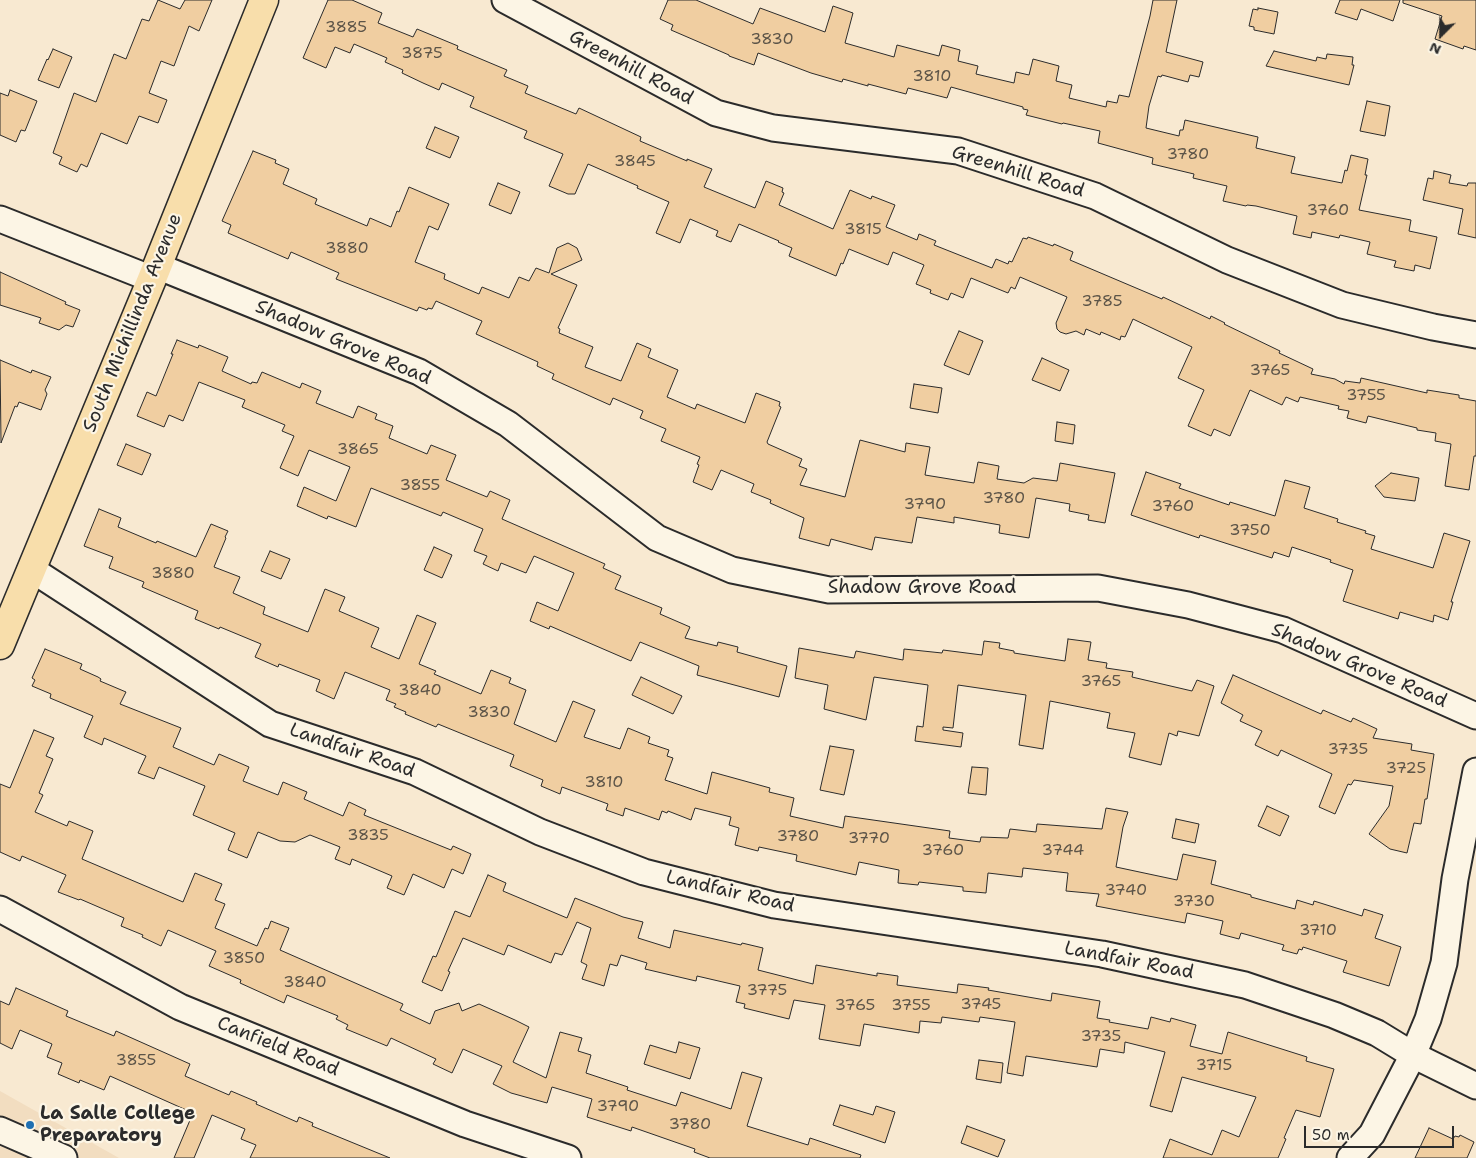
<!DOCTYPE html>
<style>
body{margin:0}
#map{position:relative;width:1476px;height:1158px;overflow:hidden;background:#f8e9d1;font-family:"Shantell Sans",sans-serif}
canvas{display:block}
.north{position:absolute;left:1416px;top:10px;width:50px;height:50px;-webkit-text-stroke:4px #fcf5e5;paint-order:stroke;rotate:203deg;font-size:14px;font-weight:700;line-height:20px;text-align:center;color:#2b2b2b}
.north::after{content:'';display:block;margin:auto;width:18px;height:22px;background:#2b2b2b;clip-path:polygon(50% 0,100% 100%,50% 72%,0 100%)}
.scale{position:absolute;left:1304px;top:1126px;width:150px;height:22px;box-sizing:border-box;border:2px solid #2b2b2b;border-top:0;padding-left:6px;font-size:15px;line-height:18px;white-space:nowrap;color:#2b2b2b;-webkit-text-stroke:4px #fcf5e5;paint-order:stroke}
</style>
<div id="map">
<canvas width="1476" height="1158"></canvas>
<div class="north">N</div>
<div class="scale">50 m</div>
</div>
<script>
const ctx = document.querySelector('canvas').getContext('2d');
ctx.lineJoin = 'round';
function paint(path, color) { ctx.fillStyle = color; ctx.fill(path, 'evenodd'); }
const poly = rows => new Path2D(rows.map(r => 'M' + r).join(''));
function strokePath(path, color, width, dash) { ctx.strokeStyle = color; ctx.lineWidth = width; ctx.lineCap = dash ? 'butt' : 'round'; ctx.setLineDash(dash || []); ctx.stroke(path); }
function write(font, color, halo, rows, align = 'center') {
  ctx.font = font + ' "Shantell Sans",sans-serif'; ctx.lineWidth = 4.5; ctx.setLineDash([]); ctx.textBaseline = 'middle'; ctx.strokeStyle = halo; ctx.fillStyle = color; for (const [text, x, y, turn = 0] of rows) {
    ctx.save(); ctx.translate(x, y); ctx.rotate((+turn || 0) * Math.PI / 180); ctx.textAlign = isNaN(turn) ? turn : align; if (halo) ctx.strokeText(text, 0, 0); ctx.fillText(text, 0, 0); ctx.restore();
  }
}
paint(poly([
 [0,1091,119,1158,0,1158]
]), '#f2ddc0');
const building = poly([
 [158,0,180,9,185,0,212,0,199,31,189,26,174,66,161,61,149,93,167,100,158,123,139,116,127,144,101,133,87,167,81,164,77,172,59,164,62,157,53,153,74,93,96,102,114,54,126,59,142,19,149,21,158,0],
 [328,0,352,0,382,13,378,23,413,37,417,29,458,46,457,49,507,70,504,76,528,86,525,93,576,114,579,108,641,137,640,141,687,161,687,159,712,169,704,187,755,208,766,181,783,188,782,192,784,193,779,205,833,229,850,190,871,199,872,196,895,205,886,227,917,240,919,234,936,241,934,245,992,268,996,259,1008,264,1009,261,1012,262,1023,238,1027,239,1028,237,1053,246,1054,244,1073,252,1070,260,1162,299,1163,297,1210,319,1211,316,1225,323,1224,324,1280,351,1279,353,1313,369,1311,374,1335,379,1344,384,1345,381,1360,383,1361,378,1427,393,1427,390,1459,395,1459,398,1476,401,1476,456,1474,456,1469,490,1445,486,1451,444,1435,441,1436,433,1417,430,1417,428,1368,416,1366,423,1347,418,1349,411,1338,409,1339,406,1300,397,1298,402,1286,397,1282,405,1250,390,1230,436,1214,429,1211,436,1188,426,1204,390,1178,378,1192,347,1133,319,1125,337,1121,336,1120,340,1101,332,1100,335,1086,329,1084,335,1076,331,1066,334,1060,332,1057,329,1056,323,1067,297,1020,277,1015,289,1011,287,1008,293,971,278,963,298,951,293,948,300,930,293,931,290,916,284,924,265,893,252,888,265,849,249,843,264,841,263,836,276,789,256,792,248,778,242,779,241,739,224,731,242,716,236,718,231,690,219,680,243,656,233,669,202,637,188,638,186,588,164,575,194,568,194,549,186,563,154,524,138,527,131,470,107,474,97,442,83,439,90,423,83,402,73,403,70,385,62,387,58,354,44,350,53,335,47,326,68,303,58,328,0],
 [668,0,696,0,753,24,760,8,825,32,833,6,853,13,845,43,894,57,897,45,939,56,942,45,960,50,958,61,978,66,976,74,1014,83,1016,72,1029,75,1033,59,1059,66,1056,81,1072,85,1069,98,1106,107,1107,101,1117,103,1119,95,1129,97,1150,16,1153,0,1177,0,1166,52,1203,62,1199,77,1190,75,1188,82,1162,75,1161,77,1158,76,1149,106,1146,128,1179,136,1180,130,1183,130,1185,120,1258,137,1256,148,1295,157,1291,173,1342,183,1345,170,1347,171,1351,155,1368,159,1365,175,1367,175,1359,210,1411,220,1409,231,1437,237,1430,269,1415,265,1414,271,1394,267,1396,261,1367,254,1370,242,1340,235,1339,238,1312,232,1311,238,1293,234,1297,216,1256,206,1247,205,1246,206,1223,201,1227,186,1193,178,1194,174,1152,164,1153,158,1098,143,1100,131,1063,123,1062,124,1026,115,1028,110,1023,109,1023,107,951,87,947,98,908,88,906,94,868,84,868,86,843,79,842,82,811,73,758,53,754,65,729,56,729,55,671,30,673,25,660,19,668,0],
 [1340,0,1400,0,1393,21,1361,9,1357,20,1335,13,1340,0],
 [1403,0,1476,0,1476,50,1464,46,1463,49,1435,39,1442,16,1403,3,1403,0],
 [1258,8,1278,12,1274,34,1254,30,1254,27,1249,26,1253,9,1258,10,1258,8],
 [53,49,72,57,59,88,38,80,47,59,48,60,53,49],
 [1274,51,1316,61,1317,57,1326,59,1327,54,1353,57,1352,65,1354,65,1349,85,1266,66,1274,51],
 [10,90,37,101,25,131,21,130,16,142,0,135,0,93,8,96,10,90],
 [1367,101,1390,106,1385,136,1360,131,1367,101],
 [435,127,459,137,450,158,426,148,435,127],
 [253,151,276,160,275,163,289,169,283,184,317,199,315,204,367,226,370,218,391,227,397,211,399,212,409,187,449,204,438,230,429,226,415,262,445,274,444,279,479,294,482,287,509,298,519,277,529,281,536,268,549,273,557,248,568,243,577,248,582,260,551,274,577,285,558,328,560,329,559,333,593,347,585,367,621,381,637,343,651,349,648,357,678,370,667,397,695,409,697,404,745,423,756,393,780,402,779,406,781,407,767,442,768,444,802,459,799,466,807,469,800,485,845,497,860,440,905,452,906,443,930,447,925,475,974,483,978,462,999,466,997,479,1024,483,1033,478,1057,481,1060,463,1115,473,1105,523,1088,520,1089,515,1069,511,1070,504,1036,498,1029,538,999,533,1000,525,954,517,954,523,917,517,912,543,875,537,872,550,831,539,829,546,799,538,804,518,770,503,771,500,751,492,754,484,721,470,712,490,693,482,699,465,697,464,700,457,661,441,666,429,640,418,643,411,613,398,610,405,552,379,554,374,537,366,538,362,476,334,482,321,436,301,432,309,428,308,427,310,419,307,417,311,336,279,339,273,291,252,288,259,228,233,231,225,222,221,253,151],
 [1434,171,1451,175,1449,183,1467,186,1468,183,1476,183,1476,238,1458,234,1463,209,1423,200,1428,178,1433,179,1434,171],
 [498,183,520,192,511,214,489,205,498,183],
 [0,272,66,302,65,304,80,310,73,327,66,325,59,330,39,323,41,318,0,305,0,272],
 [959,331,983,341,969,375,944,365,959,331],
 [177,340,198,348,199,345,228,357,222,371,251,384,252,382,257,383,262,372,300,388,302,383,321,391,316,403,353,418,358,406,377,414,375,419,393,426,389,438,427,454,431,445,456,455,446,480,487,497,490,491,510,500,502,519,605,564,603,568,621,576,615,589,662,608,660,614,690,627,685,638,717,646,718,642,738,647,737,652,787,666,779,697,697,675,699,666,640,642,631,661,550,626,549,629,530,621,537,602,558,611,574,573,534,556,526,573,501,563,498,571,483,564,487,556,474,551,483,529,443,512,441,516,371,488,356,527,328,516,327,519,297,506,304,487,336,501,350,467,309,450,298,476,280,468,294,436,282,431,285,425,242,407,245,400,199,382,183,421,169,415,164,427,137,416,147,392,156,396,173,354,171,354,177,340],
 [1042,358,1069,370,1060,391,1032,380,1042,358],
 [0,360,31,373,32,370,51,377,45,390,47,394,41,410,19,402,17,407,15,406,1,443,0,360],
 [914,384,942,388,938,413,910,408,914,384],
 [1057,422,1075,425,1073,444,1055,441,1057,422],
 [126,444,151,454,142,475,117,465,126,444],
 [1146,472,1181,484,1179,488,1229,505,1230,502,1275,516,1285,480,1310,487,1304,508,1338,519,1337,522,1366,531,1365,533,1375,536,1371,549,1433,568,1444,533,1470,541,1451,602,1453,602,1448,620,1434,615,1433,622,1400,612,1398,619,1343,601,1353,570,1330,562,1331,560,1292,547,1289,557,1274,552,1272,558,1200,535,1199,538,1131,515,1146,472],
 [1391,473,1419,478,1415,501,1384,497,1375,486,1391,473],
 [99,509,121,518,118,527,156,543,157,541,196,557,211,524,228,531,225,537,226,538,214,567,240,577,233,593,265,607,263,614,308,632,325,589,345,597,339,611,379,628,371,647,399,659,417,615,436,623,419,664,436,671,434,674,481,694,491,670,511,678,509,683,526,690,514,724,556,742,573,701,595,710,584,737,620,749,628,728,650,737,648,743,669,750,667,756,673,758,665,780,707,794,712,772,770,788,769,792,794,798,790,816,843,828,845,816,950,831,949,838,980,842,981,837,1008,838,1010,829,1036,832,1037,824,1102,829,1106,808,1128,812,1123,827,1116,867,1177,880,1183,854,1216,861,1211,884,1251,895,1251,897,1295,909,1297,900,1313,905,1314,901,1362,916,1364,909,1383,915,1375,938,1401,947,1389,986,1343,972,1347,961,1303,947,1302,950,1299,949,1297,954,1282,950,1284,945,1241,933,1239,939,1220,934,1223,921,1187,913,1185,923,1096,906,1099,894,1066,891,1068,873,1023,868,1022,877,988,873,986,893,963,891,963,887,919,882,918,885,898,883,899,870,859,862,856,875,796,861,797,855,759,847,758,851,735,845,739,828,729,825,731,817,695,808,691,820,668,811,667,813,662,811,659,820,625,808,623,816,606,810,608,804,562,787,560,794,541,786,543,780,510,766,514,755,438,724,436,727,405,714,406,712,394,707,396,704,386,700,390,690,345,672,334,699,316,691,320,680,279,664,278,667,255,657,261,644,220,627,219,629,195,619,198,611,142,587,144,582,109,568,113,557,84,546,99,509],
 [434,547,452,555,442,578,424,570,434,547],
 [270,551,290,559,281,579,261,571,270,551],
 [1068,639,1091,642,1088,660,1107,663,1106,668,1133,672,1132,677,1192,691,1197,680,1214,686,1199,736,1178,731,1177,736,1169,733,1161,765,1129,757,1135,733,1107,728,1110,713,1050,701,1043,749,1019,745,1026,695,958,685,953,728,943,727,943,730,963,733,961,747,915,741,917,726,923,727,928,685,874,677,866,720,824,709,828,685,795,678,799,648,854,658,856,651,903,660,904,649,942,653,943,650,982,655,984,641,1000,643,999,648,1014,651,1014,653,1065,661,1068,639],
 [45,649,82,664,80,669,98,677,101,679,100,681,126,692,120,704,181,728,173,747,214,765,219,754,249,767,243,781,278,795,283,782,307,792,304,799,343,816,349,802,366,810,364,815,451,850,453,846,471,854,463,874,452,869,444,888,413,874,404,895,387,888,392,876,352,859,350,865,335,859,340,847,310,835,295,842,280,841,258,832,247,858,228,850,235,833,193,815,205,786,159,767,154,779,138,773,146,756,104,738,102,745,84,737,93,716,50,698,51,694,32,686,35,680,32,678,45,649],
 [1233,675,1321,714,1323,710,1351,722,1353,718,1377,729,1373,738,1412,744,1411,750,1434,754,1427,799,1425,799,1421,824,1414,823,1407,853,1390,849,1369,834,1389,806,1393,786,1354,780,1351,785,1348,784,1335,814,1319,807,1332,774,1281,750,1278,756,1255,745,1262,731,1240,721,1243,715,1221,703,1233,675],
 [641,677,682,696,673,714,632,695,641,677],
 [34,730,54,738,46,756,53,759,39,793,43,795,35,812,67,826,69,821,93,831,82,859,183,902,195,873,222,884,215,900,225,904,215,928,257,946,265,928,268,929,271,921,289,928,280,950,403,1004,400,1010,430,1024,435,1011,459,1003,462,1011,479,1004,515,1020,529,1027,513,1062,546,1078,560,1032,582,1038,578,1051,591,1055,586,1073,628,1087,627,1090,676,1106,681,1092,731,1109,742,1072,762,1078,747,1126,808,1145,810,1138,861,1155,860,1158,710,1158,694,1152,695,1149,632,1127,631,1131,587,1117,592,1099,552,1087,547,1103,511,1093,493,1084,502,1066,463,1049,452,1073,433,1064,436,1059,391,1038,387,1046,346,1029,348,1025,336,1019,338,1016,287,995,284,1003,240,983,241,980,209,966,216,951,168,930,161,946,142,937,143,935,121,926,124,918,80,899,79,900,58,892,66,875,22,856,20,861,0,852,0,784,10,788,34,730],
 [830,746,854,750,844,795,820,790,830,746],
 [972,767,988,768,986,795,968,793,972,767],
 [1267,806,1289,816,1280,836,1258,826,1267,806],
 [1176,819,1199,824,1195,843,1172,838,1176,819],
 [488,875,506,883,503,891,567,918,575,898,623,917,643,922,638,938,670,948,674,930,741,945,742,943,763,948,758,970,813,984,816,965,877,976,877,973,898,976,897,985,957,993,958,984,989,988,988,990,1051,1001,1052,993,1100,1001,1097,1018,1110,1020,1109,1022,1148,1029,1151,1017,1170,1022,1171,1018,1196,1025,1190,1046,1222,1054,1228,1032,1307,1057,1306,1061,1334,1069,1320,1117,1296,1110,1284,1138,1286,1139,1278,1158,1163,1158,1170,1139,1212,1155,1222,1130,1239,1137,1256,1097,1182,1077,1172,1112,1150,1106,1165,1052,1125,1042,1124,1053,1100,1049,1097,1067,1026,1056,1023,1076,1007,1073,1015,1022,980,1017,979,1022,942,1017,941,1023,920,1021,919,1033,864,1024,860,1046,819,1039,825,1005,794,1000,789,1019,744,1008,745,1004,736,1002,740,986,697,976,696,981,645,969,647,963,621,955,617,966,610,964,604,986,582,979,587,965,581,962,591,928,577,922,562,955,555,953,551,963,508,945,504,955,463,938,448,971,450,972,442,991,422,982,433,956,436,957,455,911,470,917,488,875],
 [16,988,68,1011,66,1016,114,1036,116,1031,190,1064,185,1076,229,1095,231,1091,257,1102,256,1104,297,1122,299,1117,313,1123,312,1126,390,1158,250,1158,256,1145,241,1139,245,1129,212,1115,194,1158,174,1158,193,1113,110,1076,104,1090,80,1080,79,1083,58,1074,62,1063,47,1057,52,1044,20,1030,12,1049,0,1043,0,1001,9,1005,16,988],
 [679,1042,700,1048,690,1079,644,1064,650,1045,676,1053,679,1042],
 [979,1060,1003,1063,1001,1083,976,1079,979,1060],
 [840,1105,873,1115,876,1106,895,1112,885,1143,833,1125,840,1105],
 [967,1126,1005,1140,998,1157,961,1143,967,1126],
 [1429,1128,1453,1139,1455,1136,1459,1137,1460,1135,1474,1142,1467,1158,1415,1158,1429,1128]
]);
paint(building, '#f0cea1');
strokePath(building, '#2b2b2b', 1);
const minor = poly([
 [505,0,716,113,773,128,958,151,1095,196,1227,260,1342,305,1433,327,1476,335],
 [0,219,152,279],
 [157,266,419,372,508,424,657,538,732,570,829,590,1098,588,1188,605,1283,630,1476,716],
 [31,569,270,724,415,772,540,832,644,872,774,905,1102,954,1245,985,1334,1015,1377,1033,1413,1055,1476,1086],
 [0,909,180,1007,465,1124,568,1158],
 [0,1130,64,1158],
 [1350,1158,1372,1134,1413,1055,1428,1019,1444,963,1455,879,1476,771]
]);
const major = poly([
 [0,645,152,279,264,0]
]);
strokePath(minor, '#2b2b2b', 29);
strokePath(major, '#2b2b2b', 31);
strokePath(minor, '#fcf5e5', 25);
strokePath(major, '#f8deab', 28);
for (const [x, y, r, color] of [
 [30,1125,5,"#1f6fb2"]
]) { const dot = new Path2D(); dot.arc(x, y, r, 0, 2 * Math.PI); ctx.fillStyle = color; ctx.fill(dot); strokePath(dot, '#fcf5e5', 2); }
write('16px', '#5c5448', null, [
 ["3885",346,28],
 ["3830",772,40],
 ["3875",422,54],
 ["3810",932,77],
 ["3780",1188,155],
 ["3845",635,162],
 ["3760",1328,211],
 ["3815",863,230],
 ["3880",347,249],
 ["3785",1102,302],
 ["3765",1270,371],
 ["3755",1366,396],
 ["3865",358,450],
 ["3855",420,486],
 ["3780",1004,499],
 ["3790",925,505],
 ["3760",1173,507],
 ["3750",1250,531],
 ["3880",173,574],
 ["3765",1101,682],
 ["3840",420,691],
 ["3830",489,713],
 ["3735",1348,750],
 ["3725",1406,769],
 ["3810",604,783],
 ["3835",368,836],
 ["3780",798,837],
 ["3770",869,839],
 ["3760",943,851],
 ["3744",1063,851],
 ["3740",1126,891],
 ["3730",1194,902],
 ["3710",1318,931],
 ["3850",244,959],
 ["3840",305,983],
 ["3775",767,991],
 ["3745",981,1005],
 ["3765",855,1006],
 ["3755",911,1006],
 ["3735",1101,1037],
 ["3855",136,1061],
 ["3715",1214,1066],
 ["3790",618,1107],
 ["3780",690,1125]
]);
write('19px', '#2b2b2b', '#fcf5e5', [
 ["Greenhill Road",631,68,28],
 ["Greenhill Road",1018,172,17],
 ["South Michillinda Avenue",133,323,-68],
 ["Shadow Grove Road",343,343,23],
 ["Shadow Grove Road",922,588],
 ["Shadow Grove Road",1359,666,23],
 ["Landfair Road",352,751,19],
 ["Landfair Road",730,892,13],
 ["Landfair Road",1129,961,11],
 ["Canfield Road",278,1047,22]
]);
write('bold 19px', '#2b2b2b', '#fcf5e5', [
 ["La Salle College",40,1114],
 ["Preparatory",40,1136]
], 'left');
</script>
